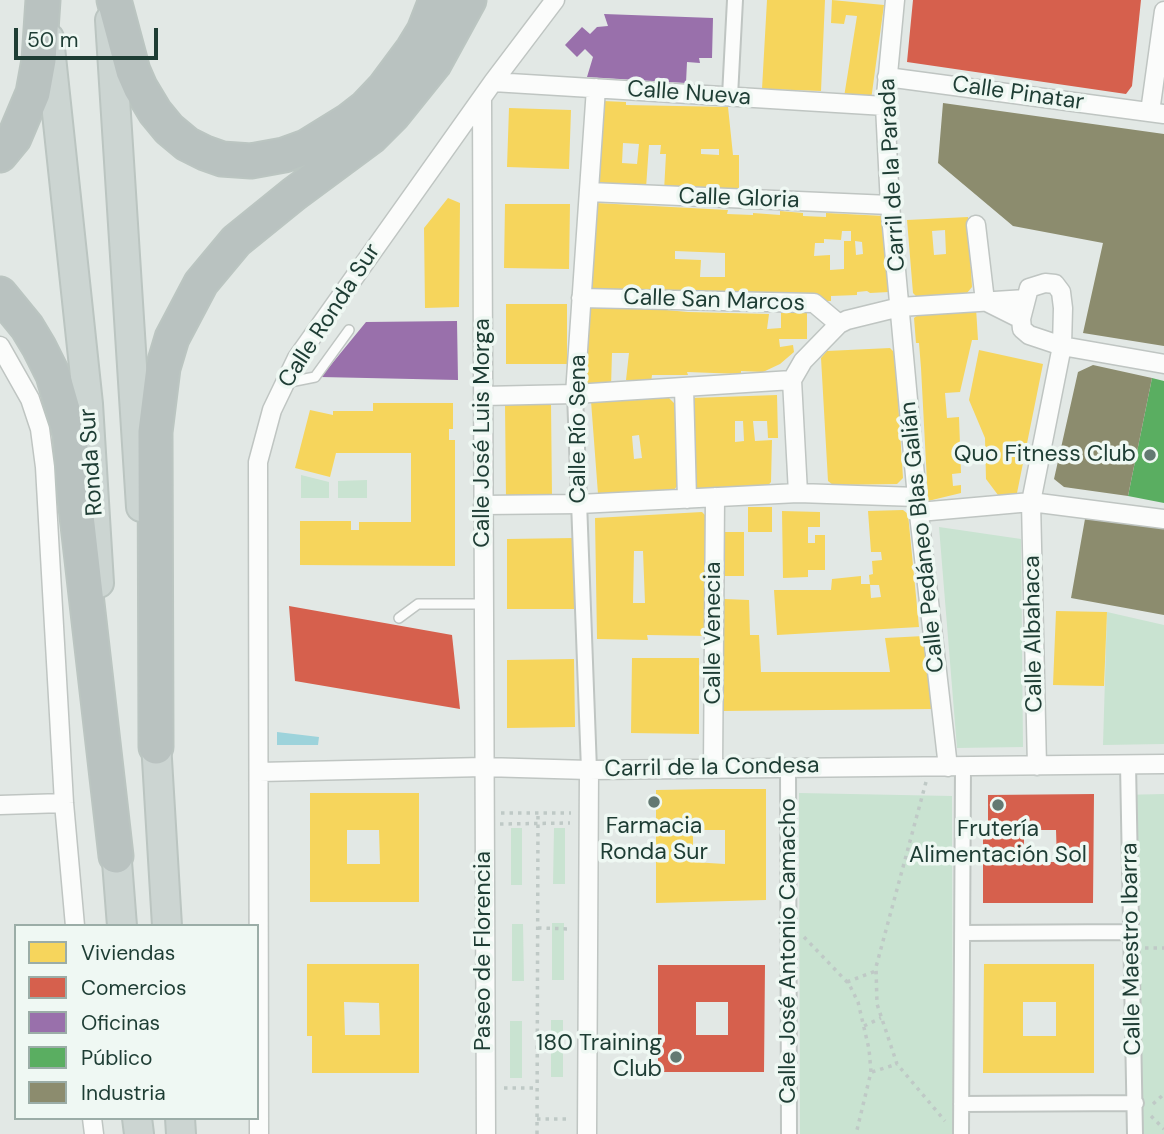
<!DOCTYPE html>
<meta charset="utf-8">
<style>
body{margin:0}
#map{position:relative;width:1164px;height:1134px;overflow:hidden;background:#e2e8e5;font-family:"DM Sans",sans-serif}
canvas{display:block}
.legend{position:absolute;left:14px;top:924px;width:245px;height:196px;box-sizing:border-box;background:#eff8f3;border:2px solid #9bada7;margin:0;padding:9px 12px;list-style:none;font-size:21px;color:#1e3d34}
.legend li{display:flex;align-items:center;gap:14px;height:35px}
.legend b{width:35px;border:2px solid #9bada7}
.scale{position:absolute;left:14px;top:28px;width:144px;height:32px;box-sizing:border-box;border:4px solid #1e3d34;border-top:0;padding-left:9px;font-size:21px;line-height:24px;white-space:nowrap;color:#1e3d34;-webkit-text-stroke:5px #eff8f3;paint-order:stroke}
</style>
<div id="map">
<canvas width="1164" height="1134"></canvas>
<ul class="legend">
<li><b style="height:19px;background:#f6d55c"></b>Viviendas</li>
<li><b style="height:19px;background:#d6604d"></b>Comercios</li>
<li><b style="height:19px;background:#9970ab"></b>Oficinas</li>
<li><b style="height:19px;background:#5aae61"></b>Público</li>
<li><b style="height:19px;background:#8c8c6e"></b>Industria</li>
</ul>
<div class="scale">50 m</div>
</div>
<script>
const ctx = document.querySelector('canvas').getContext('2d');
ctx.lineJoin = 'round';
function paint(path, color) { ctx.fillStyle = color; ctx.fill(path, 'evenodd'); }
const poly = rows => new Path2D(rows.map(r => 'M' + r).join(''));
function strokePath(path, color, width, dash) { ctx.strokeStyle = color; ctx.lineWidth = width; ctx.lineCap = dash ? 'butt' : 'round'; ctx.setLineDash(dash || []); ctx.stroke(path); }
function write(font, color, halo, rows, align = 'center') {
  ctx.font = font + ' "DM Sans",sans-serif'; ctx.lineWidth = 7; ctx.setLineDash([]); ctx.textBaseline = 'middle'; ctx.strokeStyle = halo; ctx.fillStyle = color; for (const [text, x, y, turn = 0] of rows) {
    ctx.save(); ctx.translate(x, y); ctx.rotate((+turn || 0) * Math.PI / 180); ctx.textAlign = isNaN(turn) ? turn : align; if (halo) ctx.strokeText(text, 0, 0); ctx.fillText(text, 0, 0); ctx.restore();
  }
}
paint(poly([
 [301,475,329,482,329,498,301,498],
 [367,480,367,498,338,498,338,481],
 [939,527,1021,539,1023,747,957,748],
 [1107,612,1164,625,1164,744,1103,745],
 [799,793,952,796,953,1134,800,1134],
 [1164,794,1164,1134,1129,1134,1120,795],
 [511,828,522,828,522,885,511,885],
 [554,828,565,828,565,884,553,884],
 [552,923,564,923,564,980,552,980],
 [512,924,523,924,524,981,512,981],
 [551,1020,563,1020,563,1077,551,1077],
 [510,1021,522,1021,522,1078,510,1078]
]), '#c9e3d1');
paint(poly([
 [277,732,319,737,318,745,277,745]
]), '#9dd3db');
paint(poly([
 [767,0,825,0,821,91,762,89],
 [832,0,884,5,871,100,844,97,857,16,846,15,844,24,831,23],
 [603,101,626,102,626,105,728,107,733,155,739,155,739,195,664,191,666,154,660,154,661,145,649,145,646,188,597,184],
 [623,143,639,144,637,164,622,163],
 [701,149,719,149,719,155,701,154],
 [509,108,571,110,569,169,507,167],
 [448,198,460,203,459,307,425,308,424,228],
 [596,203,728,210,727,214,753,215,753,213,780,215,780,211,803,213,803,216,826,217,826,213,884,216,889,292,870,293,867,291,857,292,857,295,831,296,831,301,796,301,673,295,674,290,589,290],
 [842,231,851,231,851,241,844,241,844,269,830,270,830,255,814,256,815,243,824,243,824,239,841,240],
 [855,241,862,242,863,254,856,255],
 [675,251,725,253,725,277,700,277,701,260,675,259],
 [505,204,570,204,569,269,504,268],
 [968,217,972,287,967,293,919,299,913,293,907,220],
 [945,230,946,254,934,255,932,231],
 [590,303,688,312,769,314,767,329,781,328,781,313,807,313,807,339,779,339,780,347,793,345,794,352,780,364,763,372,741,371,741,374,687,372,688,375,652,375,651,383,626,380,629,353,612,353,611,387,584,387],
 [506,304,567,304,567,364,506,364],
 [976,308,978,340,972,340,960,392,945,393,947,418,959,417,961,473,952,474,953,486,961,485,961,493,928,501,921,368,919,343,916,343,914,318,919,314],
 [890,348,895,353,903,478,897,484,833,485,828,481,821,358,827,351],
 [979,350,1043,364,1016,498,998,495,986,479,985,438,969,400],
 [777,395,778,438,768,438,767,421,753,421,755,441,772,440,771,482,765,489,699,491,692,487,692,398],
 [735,421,743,421,744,441,735,442],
 [669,398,675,404,678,485,673,491,598,494,591,401],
 [639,435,642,458,634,459,632,436],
 [373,403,453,403,453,429,449,429,449,440,455,440,455,566,300,565,300,521,351,521,351,530,359,530,359,522,411,522,411,453,336,453,330,477,295,468,310,410,333,415,333,411,373,411],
 [551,404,552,497,506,498,505,405],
 [748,507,772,507,772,532,748,532],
 [903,510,908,514,919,627,777,635,774,590,831,590,832,579,861,576,861,584,870,584,871,598,881,597,879,585,870,585,869,575,873,574,872,561,882,560,881,552,871,552,868,511],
 [782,511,820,512,820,527,808,527,808,543,815,543,815,535,825,535,825,570,808,570,808,577,783,578],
 [702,512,708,518,708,636,647,635,648,640,597,639,595,518],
 [634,551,643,551,645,603,633,603],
 [722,532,744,532,744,576,722,576],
 [574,538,574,609,507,609,507,539],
 [724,599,749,600,750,635,759,635,761,672,890,672,885,638,924,636,934,709,721,711,723,625,720,625,721,609,724,609],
 [1056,611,1107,612,1104,686,1053,685],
 [632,658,699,658,699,734,631,733],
 [574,659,575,727,507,728,507,660],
 [712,789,766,789,766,900,656,903,656,790],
 [693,830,725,830,725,864,693,862],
 [310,793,419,793,419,902,310,902],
 [347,830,379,830,380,864,347,864],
 [307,964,419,964,419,1073,312,1073,312,1036,307,1036],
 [344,1002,379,1003,380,1035,345,1035],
 [984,964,1094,964,1094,1073,983,1073],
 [1023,1002,1056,1002,1056,1036,1023,1036]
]), '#f6d55c');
paint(poly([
 [913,0,1141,0,1132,86,1126,94,907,62],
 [289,606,452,635,460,709,295,681],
 [1094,794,1093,903,983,903,983,830,988,830,988,795],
 [1024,830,1056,830,1057,862,1024,862],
 [658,965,765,965,764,1072,658,1072],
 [696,1002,728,1002,728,1035,696,1035]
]), '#d6604d');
paint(poly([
 [604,14,713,18,712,58,699,58,700,63,687,62,686,83,587,77,593,57,585,49,577,57,565,45,582,27,590,34,597,27,608,26],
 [457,321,458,380,321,377,366,322]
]), '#9970ab');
paint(poly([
 [1152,378,1164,381,1164,503,1128,496]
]), '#5aae61');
paint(poly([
 [943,103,1164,134,1164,346,1083,333,1103,243,1013,226,938,163],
 [1093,365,1152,378,1128,496,1064,487,1054,479,1078,372],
 [1085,519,1164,528,1164,615,1071,598]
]), '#8c8c6e');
const service = poly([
 [285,383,315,377,349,330],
 [399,618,418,604,484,604]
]);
const pedestrian = poly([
 [730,96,735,0],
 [575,394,589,770],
 [1128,764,1135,1134],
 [788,767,789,1134],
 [962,933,1131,932],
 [961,1104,1136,1103],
 [961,1134,963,767]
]);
const minor = poly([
 [895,0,885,106,890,205,917,497,948,767],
 [887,77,1164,114],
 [493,82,885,106],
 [482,100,486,1134],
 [1150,112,1164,11],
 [589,192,890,205],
 [976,225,985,301],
 [581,298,814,303,839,324],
 [985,301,1021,319,1022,329,1029,335,1062,346,1164,364],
 [1021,319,1029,288,1045,283,1055,284,1061,292,1063,308,1062,346,1031,502,1037,766],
 [0,346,30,399,40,429,45,467,64,803,75,926],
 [684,387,687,499],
 [575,394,596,88],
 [483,396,575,394,792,380],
 [798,493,792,380,803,361,839,324,847,320,900,307,1026,299],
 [483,505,579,504,798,493,917,497],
 [919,512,1031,502,1164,519],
 [713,768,715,497],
 [259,772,484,767,589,770,1164,764],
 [0,805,64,803],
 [92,1118,94,1134],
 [259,1134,258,462,272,410,297,358,493,82,555,0],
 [587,1134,589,770]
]);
const primary = poly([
 [110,20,141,507],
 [49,38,88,404,99,583],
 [155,726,167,926],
 [115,836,122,926],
 [137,1118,139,1134],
 [180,1118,181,1134]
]);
const motorway = poly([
 [114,0,133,71,140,87,155,112,169,129,187,144,205,153,222,159,251,161,284,155,306,147,348,121,366,107,384,88,413,49,424,31,436,0],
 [0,155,14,138,33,93,39,60,43,0],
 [0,294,27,327,39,347,53,375,70,434,74,490,116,856],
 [156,747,155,432,163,368,172,338,201,283,236,241,294,194,371,137,393,115,434,64,469,0]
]);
strokePath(service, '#bfc5c2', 12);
strokePath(pedestrian, '#bfc5c2', 18);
strokePath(minor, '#bfc5c2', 21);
strokePath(primary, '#bbc5c1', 32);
strokePath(motorway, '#bbc5c1', 37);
strokePath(poly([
 [926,782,876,967,877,1004,897,1064,945,1121],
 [501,813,571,813],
 [500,824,570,823],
 [538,928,571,929],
 [804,937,849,984,858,1002,869,1049,871,1072,856,1134],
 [1145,948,1164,948],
 [847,982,876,971],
 [864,1026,881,1018],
 [872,1072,897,1064],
 [504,1088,537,1088],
 [1153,1104,1164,1094],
 [1151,1116,1164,1129],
 [537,1119,570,1119],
 [537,1134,538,813]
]), '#bfc9c6', 3.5, [3.5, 5]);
strokePath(service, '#fbfcfb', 9);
strokePath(pedestrian, '#fbfcfb', 14);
strokePath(minor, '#fbfcfb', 18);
strokePath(primary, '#ccd5d2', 28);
strokePath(motorway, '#b9c2c0', 33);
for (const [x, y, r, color] of [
 [1150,455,7,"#637972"],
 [654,802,7,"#637972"],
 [998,805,7,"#637972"],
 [676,1057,7,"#637972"]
]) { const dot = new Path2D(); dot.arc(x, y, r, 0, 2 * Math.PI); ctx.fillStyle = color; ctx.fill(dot); strokePath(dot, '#eff8f3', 2.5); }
write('23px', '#1e3d34', '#eff8f3', [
 ["Calle Nueva",689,94,4],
 ["Calle Pinatar",1018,94,8],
 ["Carril de la Parada",893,175,-93],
 ["Calle Gloria",739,199,2],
 ["Calle San Marcos",714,301,2],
 ["Calle Ronda Sur",330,316,-57],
 ["Calle Río Sena",579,429,-90],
 ["Calle José Luis Morga",483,433,-90],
 ["Ronda Sur",92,462,-94],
 ["Calle Pedáneo Blas Galián",923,537,-96],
 ["Calle Venecia",714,633,-90],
 ["Calle Albahaca",1034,634,-91],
 ["Carril de la Condesa",712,768,-1],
 ["Calle Maestro Ibarra",1132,949,-91],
 ["Paseo de Florencia",484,951,-90],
 ["Calle José Antonio Camacho",789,951,-90]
]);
write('23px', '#1e3d34', '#eff8f3', [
 ["Quo Fitness Club",1136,455],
 ["Farmacia",654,827,"center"],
 ["Ronda Sur",654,853,"center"],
 ["Frutería",998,830,"center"],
 ["Alimentación Sol",998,856,"center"],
 ["180 Training",662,1044],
 ["Club",662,1070]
], 'right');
</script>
